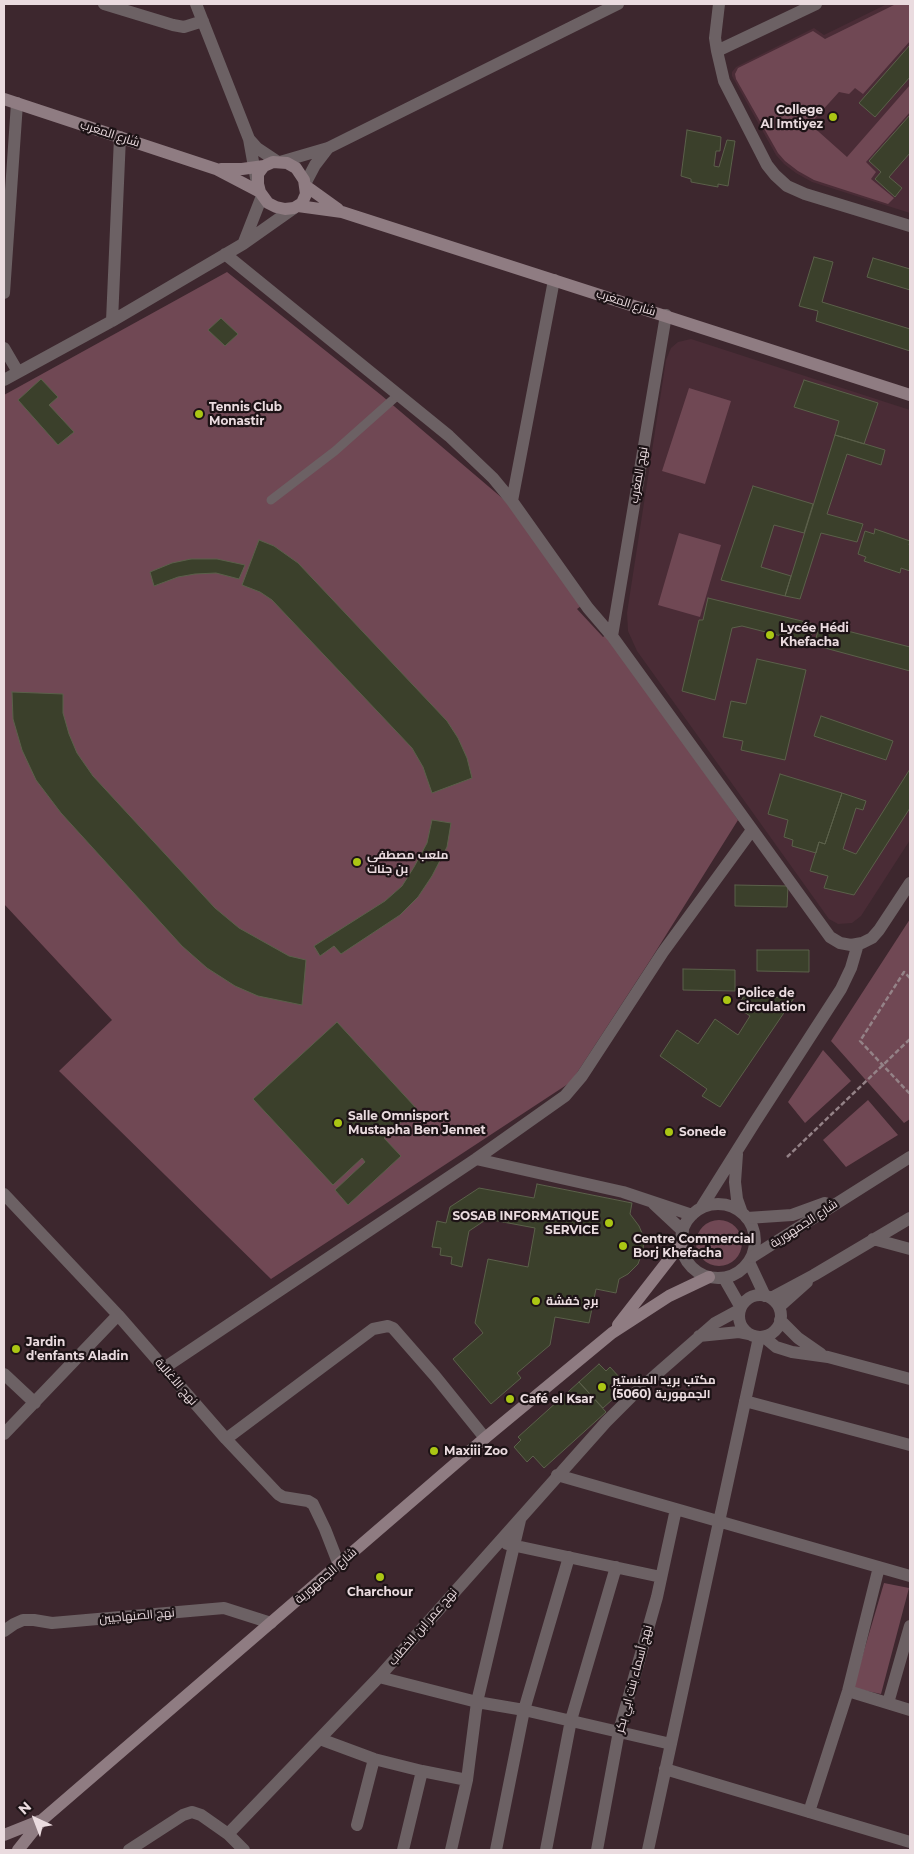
<!DOCTYPE html>
<meta charset="utf-8">
<style>
body{margin:0}
#map{position:relative;width:914px;height:1854px;overflow:hidden;background:#3d272e;font-family:Montserrat,sans-serif}
canvas{display:block}
.frame{position:absolute;inset:0;border:5px solid #eadbdf;pointer-events:none}
.north{position:absolute;left:10px;top:1794px;width:50px;height:50px;-webkit-text-stroke:4px #1d1316;paint-order:stroke;rotate:317deg;font-size:14px;font-weight:700;line-height:20px;text-align:center;color:#eadbdf}
.north::after{content:'';display:block;margin:auto;width:18px;height:22px;background:#eadbdf;clip-path:polygon(50% 0,100% 100%,50% 72%,0 100%)}
</style>
<div id="map">
<canvas width="914" height="1854"></canvas>
<div class="frame"></div>
<div class="north">N</div>
</div>
<script>
const ctx = document.querySelector('canvas').getContext('2d');
ctx.lineJoin = 'round';
function paint(path, color) { ctx.fillStyle = color; ctx.fill(path, 'evenodd'); }
const poly = rows => new Path2D(rows.map(r => 'M' + r).join(''));
function strokePath(path, color, width, dash) { ctx.strokeStyle = color; ctx.lineWidth = width; ctx.lineCap = dash ? 'butt' : 'round'; ctx.setLineDash(dash || []); ctx.stroke(path); }
function write(font, color, halo, rows, align = 'center') {
  ctx.font = font + ' Montserrat,Cairo,sans-serif'; ctx.lineWidth = 4.5; ctx.setLineDash([]); ctx.textBaseline = 'middle'; ctx.strokeStyle = halo; ctx.fillStyle = color; for (const [text, x, y, turn = 0] of rows) {
    ctx.save(); ctx.translate(x, y); ctx.rotate((+turn || 0) * Math.PI / 180); ctx.textAlign = isNaN(turn) ? turn : align; if (halo) ctx.strokeText(text, 0, 0); ctx.fillText(text, 0, 0); ctx.restore();
  }
}
paint(poly([
 [887,4,910,4,910,213,812,182,796,173,784,164,776,155,732,76,732,72,736,67,814,28,824,35],
 [691,339,910,410,910,840,861,916,852,923,838,924,829,919,637,651,628,631,627,613,666,360,671,348,678,342]
]), '#4a2c36');
paint(poly([
 [896,4,910,4,910,41,863,94,855,88,849,94,839,92,810,124,847,157,910,85,910,112,866,162,876,172,871,179,894,198,888,204,814,180,798,171,785,161,778,153,736,79,735,74,738,68,813,31,825,39],
 [227,272,381,395,515,509,585,603,577,609,603,637,607,634,738,820,651,959,571,1082,271,1279,59,1071,112,1020,4,904,4,395],
 [689,388,731,401,705,484,662,471],
 [679,533,721,545,700,617,658,605],
 [910,919,910,1119,904,1123,831,1041],
 [823,1050,851,1081,805,1123,788,1102],
 [868,1100,898,1135,846,1167,823,1140],
 '696 1243a23 23 0 1 1 46 0a23 23 0 1 1-46 0Z',
 [884,1583,909,1588,881,1694,853,1688]
]), '#704854');
const building = poly([
 [910,45,910,77,875,117,859,103,910,45],
 [910,115,910,153,889,177,902,188,895,197,875,179,881,172,869,161,910,115],
 [687,130,721,137,720,151,716,151,714,166,719,167,727,140,735,141,728,186,718,184,718,187,691,182,691,179,681,176,687,130],
 [814,257,833,262,822,302,910,329,910,351,816,321,818,311,799,306,814,257],
 [873,258,910,269,910,290,867,277,873,258],
 [221,318,238,334,225,346,208,330,221,318],
 [41,379,58,397,49,405,74,432,58,445,18,400,41,379],
 [804,380,878,403,864,444,835,435,839,421,794,407,804,380],
 [835,435,885,450,881,465,847,454,827,514,863,524,857,542,821,533,800,599,785,596,835,435],
 [753,486,813,504,804,533,774,525,761,567,791,576,785,596,721,580,753,486],
 [875,529,910,541,909,545,910,546,910,571,901,568,900,573,864,561,866,557,858,554,865,531,874,534,875,529],
 [259,540,274,546,298,563,447,721,458,738,467,758,472,778,432,793,423,767,412,748,272,600,260,592,242,585,259,540],
 [191,559,217,559,245,565,239,579,216,573,195,574,178,577,154,586,150,572,172,563,191,559],
 [708,598,814,624,809,643,742,626,732,628,715,700,682,691,699,620,703,620,708,598],
 [820,624,910,647,910,671,814,645,820,624],
 [757,659,806,670,785,760,741,750,743,741,723,737,731,701,746,704,757,659],
 [12,692,63,694,63,713,69,734,77,753,93,776,215,908,239,928,289,956,306,960,302,1005,258,996,235,986,207,968,182,946,61,813,36,780,22,750,13,719,12,692],
 [821,716,893,741,886,760,814,736,821,716],
 [910,769,910,808,854,895,824,888,828,876,810,871,819,842,825,844,842,793,866,801,863,810,856,808,843,849,856,854,910,769],
 [780,774,842,793,825,844,819,842,816,853,792,846,793,840,784,837,788,820,768,814,780,774],
 [432,820,451,823,447,847,432,876,418,897,400,915,341,954,334,946,320,956,314,946,385,901,402,886,414,867,427,843,432,820],
 [735,885,788,886,787,907,735,906,735,885],
 [757,950,809,950,809,972,757,971,757,950],
 [683,969,735,970,735,991,683,990,683,969],
 [744,996,794,998,720,1107,702,1096,707,1089,660,1056,677,1030,698,1044,715,1019,738,1035,750,1016,737,1007,744,996],
 [337,1022,416,1108,384,1138,401,1156,348,1205,335,1190,365,1162,362,1158,333,1185,253,1099,337,1022],
 [537,1184,632,1203,630,1214,639,1226,644,1238,643,1250,638,1264,628,1274,619,1279,616,1293,596,1289,589,1323,555,1317,550,1345,517,1373,521,1378,491,1404,453,1359,483,1333,475,1323,488,1259,528,1267,535,1228,487,1219,469,1231,462,1267,451,1264,452,1257,440,1255,441,1248,432,1247,437,1221,446,1223,450,1207,479,1188,534,1198,537,1184],
 [599,1364,606,1371,610,1367,621,1379,616,1384,622,1391,603,1408,579,1382,599,1364],
 [579,1382,606,1412,544,1468,533,1456,527,1462,514,1447,521,1440,518,1437,579,1382]
]);
paint(building, '#3b402b');
strokePath(building, '#5b604a', 1);
strokePath(poly([
 [910,978,904,972,860,1041,910,1094],
 [787,1157,910,1039]
]), '#948287', 2.5, [5, 2.5]);
strokePath(poly([
 [271,500,335,451,398,395]
]), '#6c6164', 9);
strokePath(poly([
 [104,4,173,25,184,27,203,21],
 [196,4,249,139,256,178],
 [719,4,715,38,717,51,724,81,767,165,775,175,787,186,805,194,910,226],
 [717,51,816,4],
 [249,139,257,148,278,162],
 [280,162,328,148,618,4],
 [305,184,315,165,328,148],
 [244,242,262,196],
 [225,254,449,436,493,478,512,501,588,608,612,636,830,937,840,943,851,945,862,943,872,938,879,930,910,883],
 [4,293,17,103],
 [112,321,120,137],
 [4,348,18,372],
 [4,380,112,321,243,244,294,208],
 [512,501,554,280],
 [612,636,666,315],
 [737,1154,735,1182,737,1199,742,1213],
 [476,1159,623,1192,692,1215],
 [4,1194,118,1315,226,1439,278,1494,283,1497,308,1501,313,1504,325,1529,339,1565],
 [654,1204,683,1231],
 '681 1241a37 37 0 1 1 74 0a37 37 0 1 1-74 0Z',
 [701,1208,755,1122,841,989,851,968,858,944],
 [873,1239,910,1249],
 [749,1262,765,1296],
 [724,1278,740,1306],
 '739 1316a21 21 0 1 1 42 0a21 21 0 1 1-42 0Z',
 [771,1298,814,1275,910,1218],
 [779,1307,807,1282],
 [780,1320,798,1338,821,1354],
 [699,1336,739,1332,749,1334],
 [764,1337,776,1347,792,1352,828,1357,910,1379],
 [164,1368,476,1159,565,1096,582,1076,663,952,752,830],
 [4,1374,35,1403],
 [745,1401,910,1445],
 [4,1434,118,1315],
 [226,1439,373,1329,388,1326,393,1328,435,1376,485,1438],
 [557,1475,910,1576],
 [507,1544,661,1577],
 [4,1631,14,1624,23,1620,34,1620,52,1623,224,1608,271,1623],
 [379,1677,477,1702,524,1710,671,1744],
 [848,1691,910,1710],
 [888,1703,910,1626],
 [320,1739,374,1759,422,1771,467,1780],
 [665,1769,910,1842],
 [809,1812,848,1691,879,1567],
 [357,1825,374,1759],
 [228,1834,244,1850],
 [129,1850,183,1815,192,1812,201,1815,228,1834,379,1677,606,1422,635,1393,715,1323,739,1310],
 [403,1850,422,1771],
 [451,1850,467,1780,477,1702,520,1520],
 [496,1850,524,1710,569,1557],
 [546,1850,571,1720,616,1567],
 [597,1850,619,1731,657,1597,676,1509],
 [648,1850,759,1337]
]), '#6c6164', 12);
strokePath(poly([
 [747,1218,792,1215,825,1203],
 [752,1257,910,1157]
]), '#6c6164', 12);
strokePath(poly([
 [4,99,216,169,260,192],
 [221,169,242,169,264,166,273,162,287,163,296,168,304,180,306,194,302,203,294,208,285,209,276,207,268,203,260,192,258,184,258,174,264,166],
 [306,186,338,209],
 [298,206,342,212,910,395],
 [618,1325,681,1244],
 [4,1835,39,1821],
 [18,1850,42,1820,485,1438,612,1333,669,1296,709,1277]
]), '#8f7c82', 12);
for (const [x, y, r, color] of [
 [833,117,5,"#abc614"],
 [199,414,5,"#abc614"],
 [770,635,5,"#abc614"],
 [357,862,5,"#abc614"],
 [727,1000,5,"#abc614"],
 [338,1123,5,"#abc614"],
 [669,1132,5,"#abc614"],
 [609,1223,5,"#abc614"],
 [623,1246,5,"#abc614"],
 [536,1301,5,"#abc614"],
 [16,1349,5,"#abc614"],
 [602,1387,5,"#abc614"],
 [510,1399,5,"#abc614"],
 [434,1451,5,"#abc614"],
 [380,1577,5,"#abc614"]
]) { const dot = new Path2D(); dot.arc(x, y, r, 0, 2 * Math.PI); ctx.fillStyle = color; ctx.fill(dot); strokePath(dot, '#1d1316', 2); }
write('bold 12px', '#eadbdf', '#1d1316', [
 ["College",823,110,"right"],
 ["Al Imtiyez",823,124,"right"],
 ["Tennis Club",209,407],
 ["Monastir",209,421],
 ["Lycée Hédi",780,628],
 ["Khefacha",780,642],
 ["ملعب مصطفى",367,855],
 ["بن جنات",367,869],
 ["Police de",737,993],
 ["Circulation",737,1007],
 ["Salle Omnisport",348,1116],
 ["Mustapha Ben Jennet",348,1130],
 ["Sonede",679,1132],
 ["SOSAB INFORMATIQUE",599,1216,"right"],
 ["SERVICE",599,1230,"right"],
 ["Centre Commercial",633,1239],
 ["Borj Khefacha",633,1253],
 ["برج خفشة",546,1301],
 ["Jardin",26,1342],
 ["d'enfants Aladin",26,1356],
 ["مكتب بريد المنستير",612,1380],
 ["الجمهورية (5060)",612,1394],
 ["Café el Ksar",520,1399],
 ["Maxiii Zoo",444,1451],
 ["Charchour",380,1592,"center"]
], 'left');
write('12px', '#eadbdf', '#1d1316', [
 ["شارع المغرب",110,134,18],
 ["شارع المغرب",626,303,18],
 ["نهج المغرب",639,475,-80],
 ["شارع الجمهورية",804,1224,-33],
 ["نهج الأغالبة",176,1382,49],
 ["شارع الجمهورية",326,1576,-41],
 ["نهج الصنهاجيين",137,1616,-5],
 ["نهج عمر ابن الخطاب",423,1627,-49],
 ["نهج أسماء بنت ابي بكر",634,1679,-75]
]);
</script>
